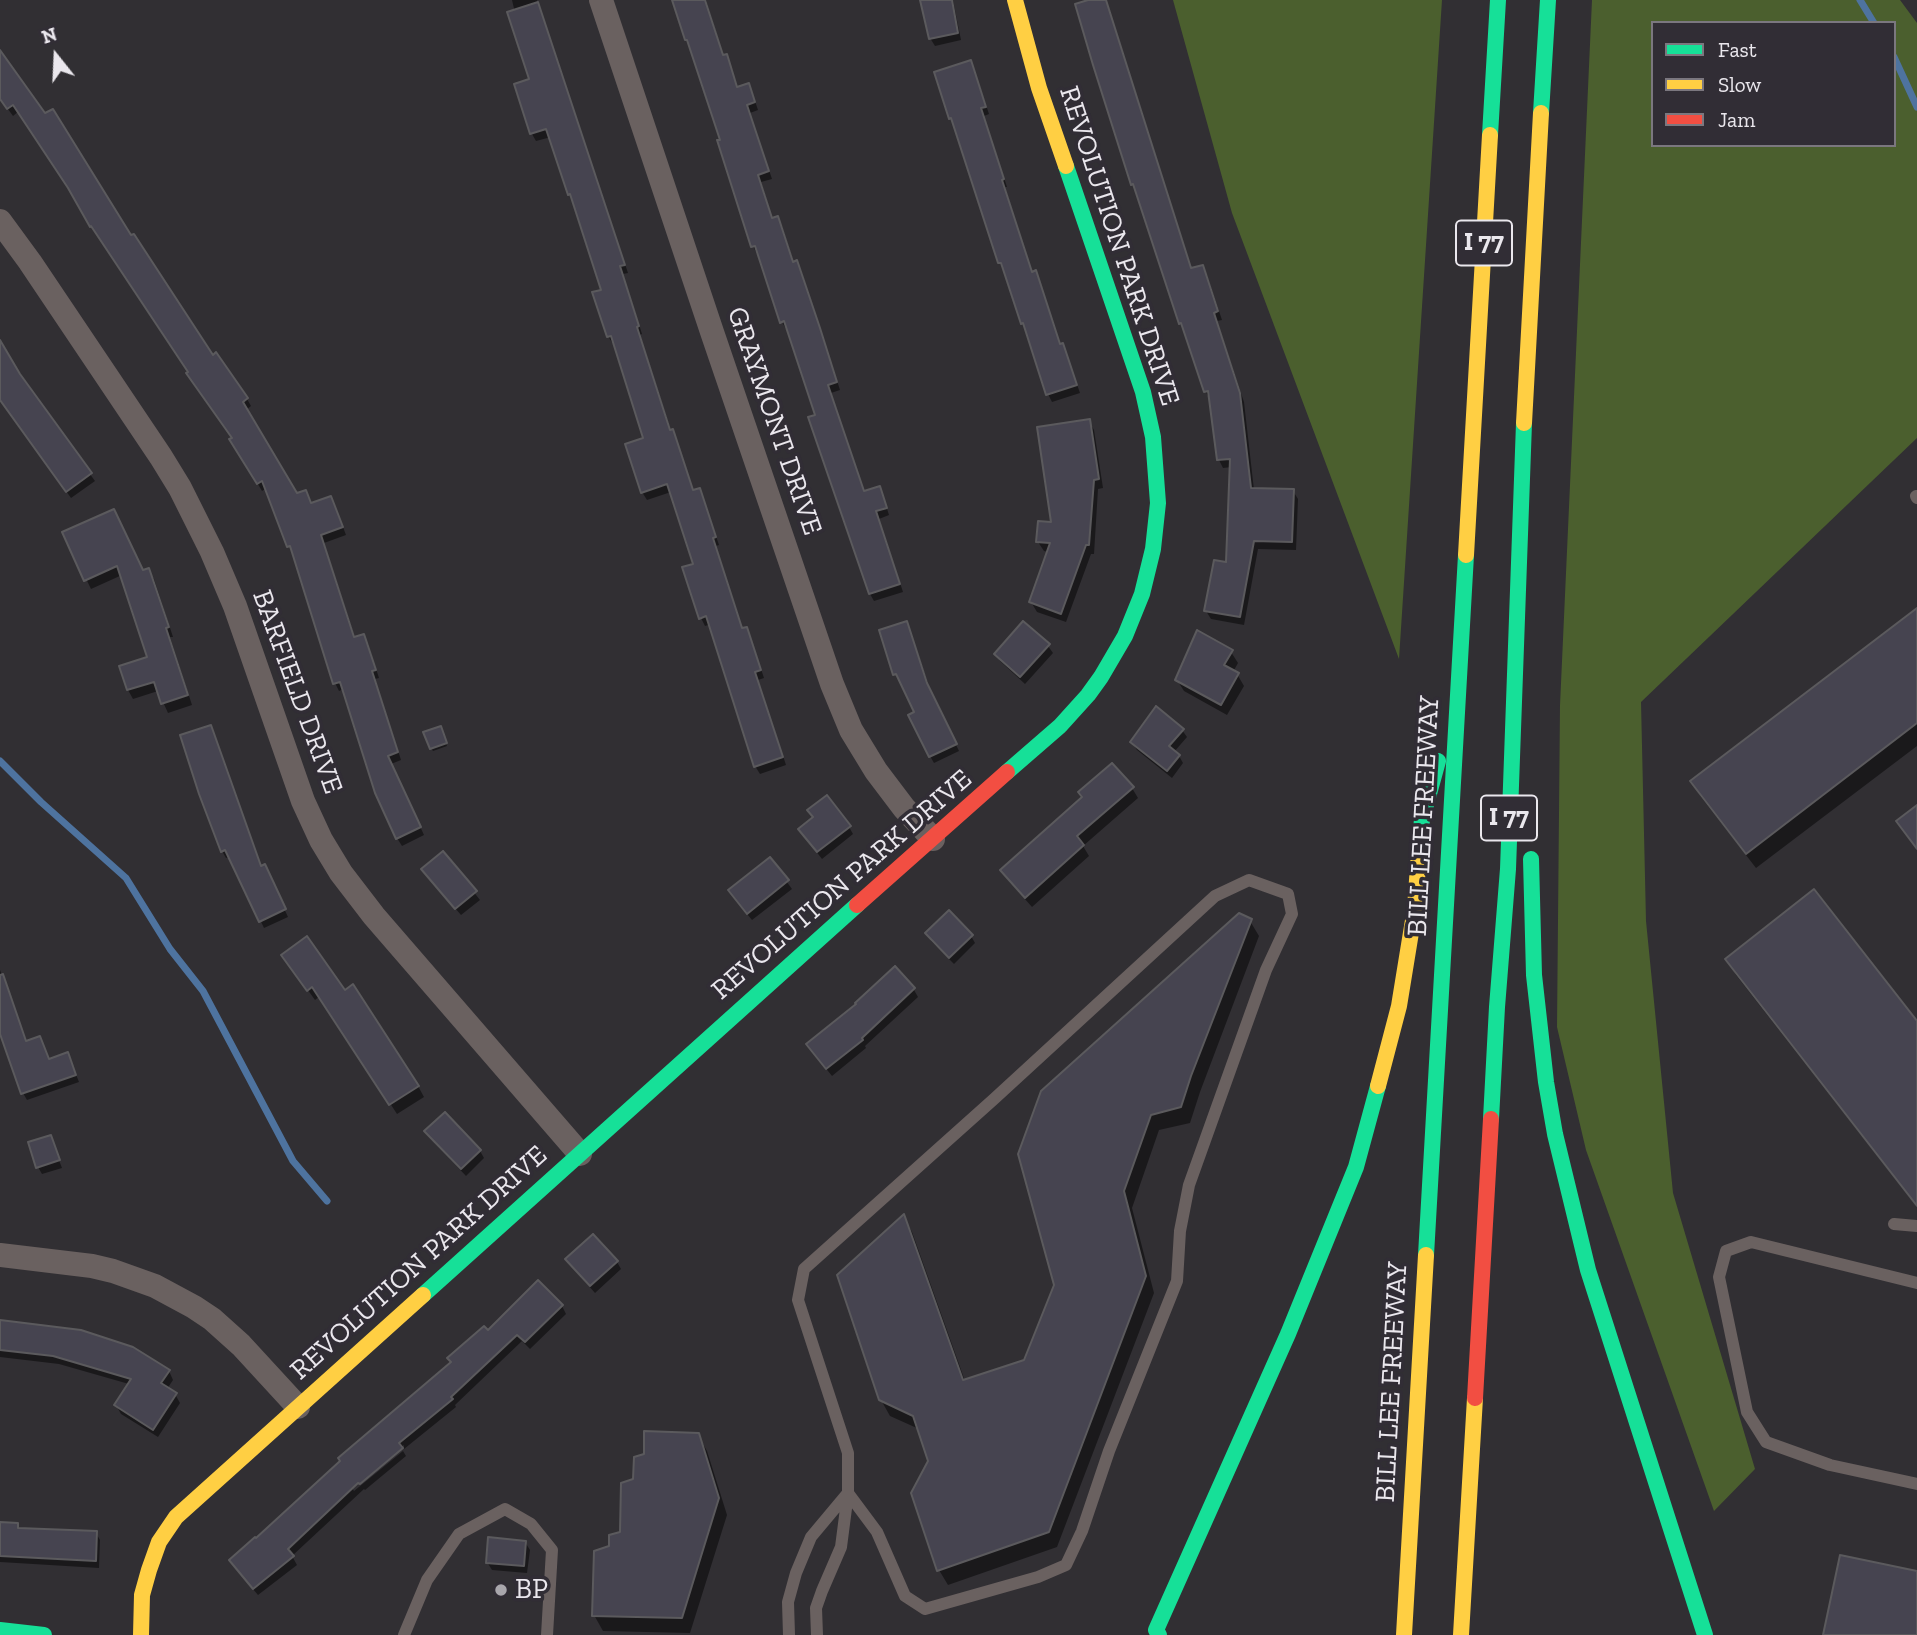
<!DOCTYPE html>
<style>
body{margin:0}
#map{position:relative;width:1917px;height:1635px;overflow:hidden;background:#312f33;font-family:"Zilla Slab",serif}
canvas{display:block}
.legend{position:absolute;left:1651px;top:21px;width:245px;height:126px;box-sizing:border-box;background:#312d35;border:2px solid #7b777f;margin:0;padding:9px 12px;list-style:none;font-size:21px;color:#eae7ed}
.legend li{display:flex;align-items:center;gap:14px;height:35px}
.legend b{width:35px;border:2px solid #7b777f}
.north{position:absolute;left:21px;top:21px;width:70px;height:70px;-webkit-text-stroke:5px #312d35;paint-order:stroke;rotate:342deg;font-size:19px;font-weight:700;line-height:28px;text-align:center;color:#eae7ed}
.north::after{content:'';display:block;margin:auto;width:24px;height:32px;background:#eae7ed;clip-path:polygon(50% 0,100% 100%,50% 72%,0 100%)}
</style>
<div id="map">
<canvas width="1917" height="1635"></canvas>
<ul class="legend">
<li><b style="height:9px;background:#16e098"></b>Fast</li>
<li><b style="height:9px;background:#ffcf43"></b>Slow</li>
<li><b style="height:9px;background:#f24e42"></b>Jam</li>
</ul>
<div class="north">N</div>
</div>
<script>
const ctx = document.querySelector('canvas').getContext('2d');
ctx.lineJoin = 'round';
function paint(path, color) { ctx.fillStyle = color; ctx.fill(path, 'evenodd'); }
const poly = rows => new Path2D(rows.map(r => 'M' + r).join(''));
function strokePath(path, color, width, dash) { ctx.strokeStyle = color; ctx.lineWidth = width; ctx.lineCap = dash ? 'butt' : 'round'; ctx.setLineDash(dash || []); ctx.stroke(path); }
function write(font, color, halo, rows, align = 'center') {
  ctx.font = font + ' "Zilla Slab",serif'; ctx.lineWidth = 7; ctx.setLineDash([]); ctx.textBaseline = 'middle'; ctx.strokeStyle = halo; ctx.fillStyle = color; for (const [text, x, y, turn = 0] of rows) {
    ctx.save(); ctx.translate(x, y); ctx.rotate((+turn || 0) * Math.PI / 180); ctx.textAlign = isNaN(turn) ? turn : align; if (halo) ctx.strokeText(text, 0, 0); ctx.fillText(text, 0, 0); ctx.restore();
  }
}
paint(poly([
 [1173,0,1442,0,1399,659,1232,213],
 [1592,0,1900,0,1917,23,1917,438,1641,702,1646,921,1673,1193,1755,1469,1714,1511,1586,1150,1557,1027,1560,705],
 [1653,23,1894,23,1894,145,1653,145]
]), '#4b5f2e');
paint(poly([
 [512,0,537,0,628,273,623,274,642,334,640,335,671,431,676,439,694,492,699,490,703,498,719,545,716,546,743,630,746,629,750,636,764,678,758,680,786,765,760,774,755,766,711,624,705,626,701,618,695,565,671,492,647,500,642,492,645,440,615,343,613,344,608,336,603,291,551,137,536,141,532,134,516,85,531,81],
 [674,0,706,0,724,57,726,56,730,64,738,88,748,85,752,92,758,110,750,113,772,179,761,182,773,220,777,218,782,226,794,263,796,262,801,270,823,337,840,390,831,393,864,493,879,488,883,496,889,515,879,519,903,592,874,601,870,594,817,416,788,329,786,329,782,322,759,253,757,254,753,246,722,141],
 [922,0,953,0,961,40,935,46,930,38],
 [1094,0,1105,0,1108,5,1192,270,1202,267,1207,275,1222,320,1217,321,1244,402,1254,490,1293,491,1298,499,1296,550,1258,549,1244,625,1211,619,1206,611,1228,564,1232,467,1223,468,1219,460,1210,400,1206,392,1186,331,1180,324,1137,192,1133,184,1118,140],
 [0,53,212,357,247,399,251,406,246,410,296,495,306,492,312,505,330,498,335,506,346,535,324,543,355,638,363,636,368,644,379,678,375,679,401,760,391,764,424,835,402,846,397,838,344,689,339,691,335,683,293,554,267,488,262,491,232,440,234,439,97,233,96,234,74,196,19,111,13,116,0,98],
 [970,62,974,69,989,114,984,116,1007,187,1005,187,1032,273,1039,280,1061,346,1062,345,1066,353,1080,393,1052,402,1048,394,1027,330,1022,323,1004,270,1000,263,955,126,951,118,936,73],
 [0,343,18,375,95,481,71,498,0,398],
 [1089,421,1094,430,1103,488,1098,489,1094,554,1091,554,1066,622,1037,612,1031,602,1049,552,1044,551,1038,542,1053,524],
 [64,533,143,572,148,570,154,579,173,637,170,637,192,705,168,713,158,691,133,699,128,690,121,667,149,658,122,575,91,589],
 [1917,611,1917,746,1756,868,1701,797,1692,782],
 [906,623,910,630,931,692,959,751,934,763,930,756,917,712,902,681,899,681,895,674],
 [1048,646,1053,653,1025,684,1000,661,996,654],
 [1231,652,1238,663,1233,672,1237,674,1244,686,1227,715,1184,691,1177,680],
 [1182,730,1187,737,1174,752,1179,756,1183,763,1172,778,1137,750,1132,743],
 [442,731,447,746,433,751,431,748],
 [214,734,262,868,268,874,288,917,264,928,230,857,226,858,222,851],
 [1132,788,1138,798,1083,846,1089,856,1032,907,1008,880,1002,870],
 [814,819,849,827,853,834,822,859,805,837],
 [443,853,480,900,461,915,428,877],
 [770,859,792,889,752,920,734,898],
 [1250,921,1259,936,1200,1092,1190,1123,1159,1130,1132,1208,1154,1293,1057,1547,948,1585,939,1570,930,1462,919,1429,890,1416,881,1400,904,1217,912,1232,965,1381,1025,1361],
 [927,934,971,936,975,943,954,964,931,941],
 [1727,959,1917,1024,1917,1207,1736,975],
 [290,965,418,1086,424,1097,397,1114,320,996,315,1000],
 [894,968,914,990,918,997,865,1046,866,1048,832,1076,812,1051],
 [0,970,27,1042,40,1038,49,1061,71,1062,79,1082,27,1100,23,1093,0,1029],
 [426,1132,480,1151,484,1158,466,1176,431,1139],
 [50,1137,62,1168,42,1174,38,1167],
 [567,1260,617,1262,621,1269,595,1293,572,1267],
 [562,1306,566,1314,530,1349,522,1341,455,1405,456,1407,404,1449,404,1445,352,1488,354,1491,403,1451,406,1456,365,1490,364,1489,292,1556,297,1565,258,1595,235,1568,488,1332],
 [0,1322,169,1371,173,1380,167,1389,175,1394,180,1403,158,1437,121,1414,116,1405,129,1384,59,1364,0,1357],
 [698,1435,707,1451,727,1515,690,1633,603,1631,594,1615,611,1547,622,1533,635,1481,645,1455],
 [0,1524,17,1525,20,1530,96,1533,100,1540,99,1568,0,1562],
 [525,1542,530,1550,527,1573,492,1570,487,1562]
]), '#0007');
strokePath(poly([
 [1860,0,1874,23],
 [1894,57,1917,107],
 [0,761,41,802,126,878,170,949,203,991,293,1161,327,1201]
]), '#4e739f', 7);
const building = poly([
 [672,0,705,0,723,55,727,54,737,87,749,83,755,102,747,105,769,171,758,175,772,218,778,216,793,262,797,260,820,328,837,382,828,385,864,491,880,486,887,508,876,511,900,584,869,594,808,417,815,415,784,321,780,323,755,246,751,247,717,140,720,140,687,40,685,40,672,0],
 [920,0,952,0,958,33,929,39,920,0],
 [1088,0,1106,0,1191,268,1203,265,1218,311,1214,313,1240,393,1251,488,1294,489,1292,542,1254,541,1240,617,1204,611,1214,560,1226,562,1230,459,1217,460,1208,391,1204,392,1181,323,1179,324,1133,184,1131,185,1093,65,1075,4,1088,0],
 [538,2,625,265,620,266,639,326,637,327,670,430,673,429,693,490,700,488,716,537,713,538,742,628,747,627,761,670,755,672,783,757,754,767,706,616,699,619,682,567,693,564,667,484,641,493,625,444,643,438,611,336,607,337,592,292,601,290,570,194,568,195,546,129,530,134,514,84,529,79,507,12,538,2],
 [0,50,45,113,53,109,131,235,134,234,213,355,216,352,248,398,243,402,297,493,306,490,311,503,331,496,343,527,321,535,354,637,364,634,376,670,372,671,398,752,388,756,421,827,396,839,375,793,340,682,333,684,290,546,287,547,262,481,257,484,229,439,232,438,186,373,188,372,91,226,90,227,68,188,13,105,7,109,0,99,0,50],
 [971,60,986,107,981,108,1004,179,1002,180,1032,272,1036,270,1060,344,1063,343,1077,385,1046,395,1023,323,1021,324,1001,263,998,263,951,118,949,119,934,72,971,60],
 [0,340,20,374,92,473,66,492,0,400,0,340],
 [1090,419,1099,479,1094,480,1089,545,1086,545,1061,614,1029,602,1050,543,1036,542,1038,521,1051,522,1037,427,1090,419],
 [114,509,143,570,149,568,169,627,166,628,188,695,161,704,154,682,127,690,119,666,147,657,117,566,84,581,62,532,114,509],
 [1917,608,1917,723,1746,854,1690,781,1917,608],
 [907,621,927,683,957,744,929,757,908,715,914,712,896,674,893,675,879,630,907,621],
 [1023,621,1050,644,1020,677,994,654,1023,621],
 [1197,630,1233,650,1224,665,1239,673,1221,705,1175,680,1197,630],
 [1156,706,1184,729,1169,746,1180,755,1167,771,1130,742,1156,706],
 [211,725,261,866,265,864,286,909,259,922,225,850,221,852,199,794,180,735,211,725],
 [441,726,447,743,430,749,423,732,441,726],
 [1112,763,1134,787,1077,836,1084,845,1025,898,1000,870,1082,797,1078,792,1112,763],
 [827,795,851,826,817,852,798,829,813,817,807,810,827,795],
 [1917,805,1917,849,1896,821,1917,805],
 [443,851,477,891,455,909,421,869,443,851],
 [770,857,789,880,747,914,728,890,770,857],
 [1814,889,1917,1021,1917,1206,1725,959,1814,889],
 [949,910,973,935,949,958,925,933,949,910],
 [1239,913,1252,919,1191,1076,1181,1107,1151,1115,1124,1191,1146,1276,1049,1532,937,1571,911,1493,928,1461,913,1416,879,1400,837,1275,904,1214,963,1380,1024,1360,1054,1285,1018,1154,1041,1091,1239,913],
 [307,936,345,990,353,984,419,1086,389,1105,312,987,307,991,281,955,307,936],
 [895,966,915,988,862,1038,863,1040,826,1069,806,1044,856,1004,855,1003,895,966],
 [3,974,26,1041,40,1036,49,1059,68,1052,76,1075,21,1094,0,1034,0,975,3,974],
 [445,1112,481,1150,461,1169,424,1131,445,1112],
 [51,1135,60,1160,36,1168,28,1142,51,1135],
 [593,1234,618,1261,590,1286,565,1259,593,1234],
 [538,1280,563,1305,525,1342,517,1335,451,1397,453,1399,399,1443,403,1448,360,1484,358,1483,288,1549,294,1556,253,1589,229,1560,255,1537,256,1538,340,1461,338,1458,451,1362,447,1358,484,1326,488,1330,538,1280],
 [0,1320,81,1330,133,1347,170,1370,161,1383,177,1393,153,1430,114,1405,131,1379,53,1356,0,1350,0,1320],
 [644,1431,699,1433,719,1498,682,1618,592,1616,594,1551,609,1546,609,1535,620,1532,621,1483,633,1479,634,1457,644,1454,644,1431],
 [0,1522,18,1523,18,1528,97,1531,96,1561,0,1556,0,1522],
 [488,1537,526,1541,524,1566,486,1563,488,1537],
 [1840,1555,1917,1571,1917,1635,1823,1635,1840,1555]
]);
paint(building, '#464450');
strokePath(building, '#5b5a5d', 2);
strokePath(poly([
 [1916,496,1917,498],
 [1894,1224,1917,1226],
 [1917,1283,1751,1242,1726,1251,1719,1277,1747,1412,1766,1442,1830,1465,1917,1484],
 [404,1635,427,1580,459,1534,505,1509,531,1524,552,1550,547,1635],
 [789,1635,788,1602,796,1573,811,1537,847,1494],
 [817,1635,816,1608,822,1591,841,1547,848,1493,848,1453,798,1300,804,1269,994,1099,1215,896,1249,880,1288,894,1292,914,1266,970,1189,1185,1180,1231,1177,1281,1109,1451,1082,1531,1066,1565,1038,1577,925,1609,905,1596,877,1532,848,1493]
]), '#6a6160', 12);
strokePath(poly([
 [601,0,712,332,832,684,851,730,876,771,904,808,933,839],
 [0,221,30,262,161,457,180,488,212,552,235,606,303,801,321,840,341,873,374,916,580,1154],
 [0,1255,92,1266,113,1271,155,1286,194,1307,212,1319,241,1345,298,1407]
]), '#6a6160', 24);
strokePath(poly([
 [1541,113,1548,0],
 [1490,135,1498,0],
 [1007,772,1060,726,1088,695,1101,677,1125,636,1142,594,1153,549,1158,503,1153,437,1143,392,1066,166],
 [1419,852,1422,819,1438,761],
 [1531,859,1534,975,1546,1082,1555,1134,1588,1270,1705,1635],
 [1491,1119,1497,1007,1508,869,1524,423],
 [1426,1255,1466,555],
 [423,1295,857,905],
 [0,1630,44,1635],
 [1159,1635,1156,1630,1288,1334,1356,1167,1378,1086]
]), '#16e098', 16);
strokePath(poly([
 [1015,0,1039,88,1066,166],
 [1524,423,1541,113],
 [1466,555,1490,135],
 [1378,1086,1399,1006,1415,908,1419,852],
 [141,1635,142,1595,149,1570,159,1542,176,1517,423,1295],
 [1404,1635,1426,1255],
 [1461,1635,1475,1398]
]), '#ffcf43', 16);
strokePath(poly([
 [857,905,1007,772],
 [1475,1398,1491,1119]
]), '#f24e42', 16);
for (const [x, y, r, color] of [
 [501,1590,7,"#a9a7ac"]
]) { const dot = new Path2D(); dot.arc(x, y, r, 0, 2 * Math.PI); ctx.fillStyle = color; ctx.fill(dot); strokePath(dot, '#312d35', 2.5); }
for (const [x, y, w] of [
 [1484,243,56],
 [1509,818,56]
]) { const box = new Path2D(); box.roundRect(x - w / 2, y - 22.5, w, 45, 5); ctx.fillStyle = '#312d35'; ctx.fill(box); strokePath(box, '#eae7ed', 2); }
write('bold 26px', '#eae7ed', null, [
 ["I 77",1484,243],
 ["I 77",1509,818]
]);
write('28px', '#eae7ed', '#312d35', [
 ["REVOLUTION PARK DRIVE",1119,246,72],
 ["GRAYMONT DRIVE",774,421,71],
 ["BARFIELD DRIVE",297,692,70],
 ["BILL LEE FREEWAY",1424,816,-87],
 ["REVOLUTION PARK DRIVE",842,885,-41],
 ["REVOLUTION PARK DRIVE",419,1263,-42],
 ["BILL LEE FREEWAY",1392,1382,-87]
]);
write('28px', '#eae7ed', '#312d35', [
 ["BP",515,1590]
], 'left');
</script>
